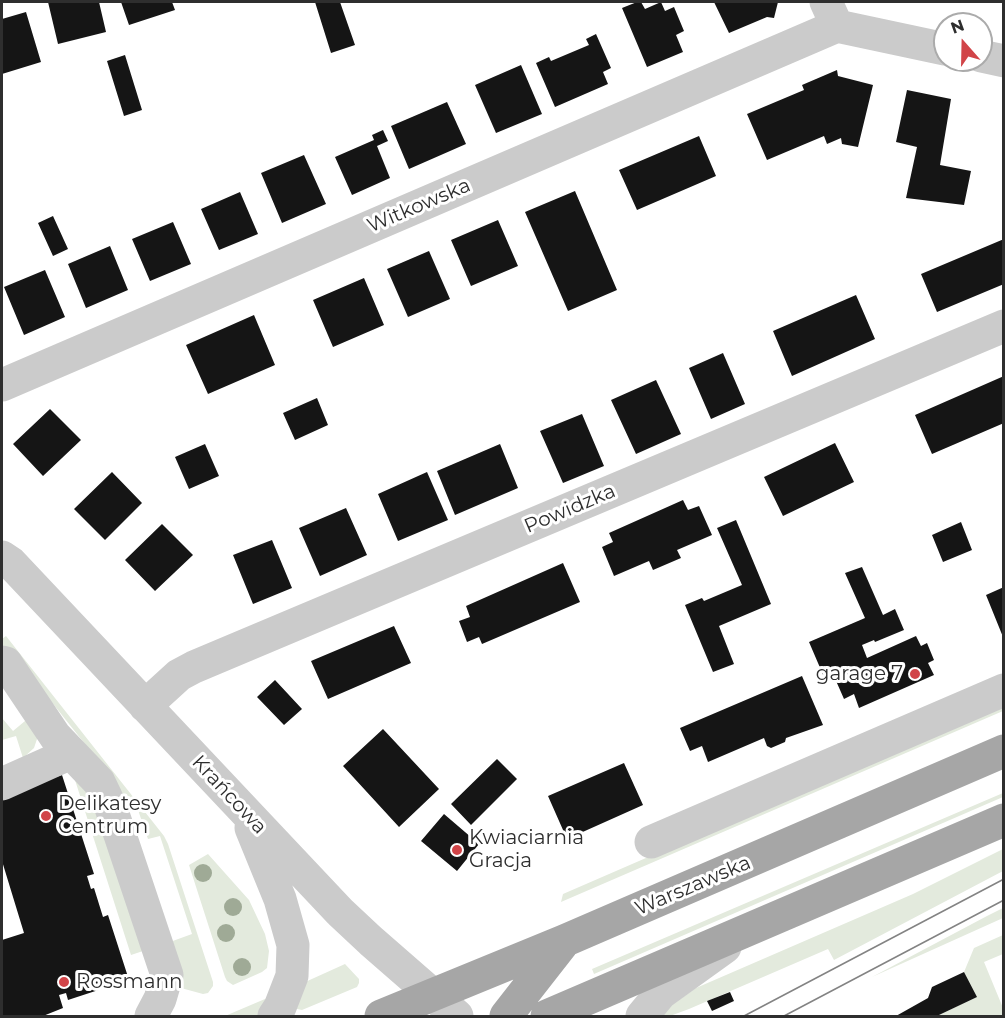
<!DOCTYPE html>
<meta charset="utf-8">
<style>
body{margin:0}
#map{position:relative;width:1005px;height:1018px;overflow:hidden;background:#fff;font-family:Montserrat,sans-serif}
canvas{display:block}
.frame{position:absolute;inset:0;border:3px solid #2e2e2e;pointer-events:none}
.north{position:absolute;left:933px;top:12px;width:60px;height:60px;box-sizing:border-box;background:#fff;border:2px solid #ababab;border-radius:50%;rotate:340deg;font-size:16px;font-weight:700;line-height:24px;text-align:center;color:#2e2e2e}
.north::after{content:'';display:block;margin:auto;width:21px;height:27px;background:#d14448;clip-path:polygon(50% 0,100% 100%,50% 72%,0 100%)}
</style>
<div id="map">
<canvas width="1005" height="1018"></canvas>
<div class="frame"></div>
<div class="north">N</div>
</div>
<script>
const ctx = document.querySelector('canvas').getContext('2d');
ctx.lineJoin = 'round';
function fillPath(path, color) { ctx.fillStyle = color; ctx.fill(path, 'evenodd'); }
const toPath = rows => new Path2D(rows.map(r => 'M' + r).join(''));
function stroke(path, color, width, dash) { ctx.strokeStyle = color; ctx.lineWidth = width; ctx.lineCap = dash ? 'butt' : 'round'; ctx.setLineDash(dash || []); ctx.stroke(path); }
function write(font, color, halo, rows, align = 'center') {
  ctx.font = font + ' Montserrat,sans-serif'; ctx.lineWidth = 6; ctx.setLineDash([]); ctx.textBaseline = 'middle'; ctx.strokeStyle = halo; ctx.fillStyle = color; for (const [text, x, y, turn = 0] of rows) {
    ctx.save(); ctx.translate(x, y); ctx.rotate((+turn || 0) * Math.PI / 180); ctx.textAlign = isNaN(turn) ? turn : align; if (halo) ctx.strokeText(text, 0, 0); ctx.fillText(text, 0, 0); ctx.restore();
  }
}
const green = toPath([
 [6,636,164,836,168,844,213,982,213,986,208,993,203,994,181,988,170,942,192,934,160,836,148,839,138,810,124,802,116,783,15,656,2,646,2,639],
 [1003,703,1003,711,561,902,563,894],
 [31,716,37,732,37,739,34,748,23,758,16,736,2,740,2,718,13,731],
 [75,780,88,787,146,950,131,955],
 [1003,793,1003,797,594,974,592,969],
 [1003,849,1003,871,834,960,828,949,689,1009,670,1016,659,1016,662,1012,696,988,913,894],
 [208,854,249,900,265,934,269,951,267,968,262,972,233,985,227,981,225,977,189,865],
 [1003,908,1003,918,872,977,987,916],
 [1003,935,1003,954,984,962,1003,1008,1003,1016,939,1016,939,1015,976,997,964,972,974,948],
 [345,964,359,979,359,983,357,987,302,1010,297,1009,297,1005,303,983],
 [272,996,259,1016,225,1016]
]);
const building = toPath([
 [48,2,99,2,106,32,58,44],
 [121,2,172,2,175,10,129,25],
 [315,2,340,2,355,45,331,53],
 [637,2,641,2,645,9,661,2,665,11,674,7,684,31,676,35,683,52,647,67,622,8],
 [714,2,778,2,774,18,767,17,729,33],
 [26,12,41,62,2,74,2,19],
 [596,34,611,68,603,72,608,84,555,107,536,63,549,57,551,61,589,45,586,39],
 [125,55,142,110,124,116,107,61],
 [521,65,542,114,496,133,475,85],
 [837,70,838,76,873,85,858,147,842,144,841,138,827,144,824,136,767,160,747,114,804,90,802,85],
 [907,90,951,99,940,165,971,171,964,205,906,198,917,147,896,142],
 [447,102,466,144,409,169,391,126],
 [383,130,388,141,377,146,390,178,352,195,335,157,374,140,372,135],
 [699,136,716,176,637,210,619,170],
 [304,155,326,204,282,223,261,173],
 [575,191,617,290,568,311,525,212],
 [240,192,258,234,219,250,201,209],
 [53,216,68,249,53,256,38,223],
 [498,220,518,266,471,286,451,240],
 [173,222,191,264,150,281,132,239],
 [1004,239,1004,284,937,312,921,274],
 [110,246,128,290,86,308,68,264],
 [429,251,450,299,408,317,387,269],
 [45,270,65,317,24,335,4,287],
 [364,278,384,325,333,347,313,300],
 [856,295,875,339,792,376,773,331],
 [254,315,275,365,208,394,186,345],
 [723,353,745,404,711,419,689,368],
 [1004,376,1004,423,932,454,915,415],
 [656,380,681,434,636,454,611,400],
 [317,398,328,425,295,440,283,413],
 [50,409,81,440,43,476,13,444],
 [582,414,604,466,563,483,540,431],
 [835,443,854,482,783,516,764,477],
 [205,444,219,476,189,489,175,457],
 [500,444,518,488,455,515,437,471],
 [112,472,142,503,105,540,74,509],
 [427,472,448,520,398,541,378,494],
 [683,500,688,510,699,506,712,535,677,550,681,558,653,570,649,561,614,576,602,547,613,542,609,533],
 [346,508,367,555,320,576,299,528],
 [736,520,771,604,719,626,734,664,713,672,685,605,702,598,704,601,742,585,717,528],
 [961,522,972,550,943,562,932,535],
 [162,524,193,555,155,591,125,560],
 [272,540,292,588,253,604,233,555],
 [563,563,580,602,482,644,479,637,467,642,459,621,470,617,466,606],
 [862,567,883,615,895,609,904,630,875,642,874,640,862,645,867,658,916,636,921,646,927,643,934,660,928,663,934,675,859,708,854,694,844,699,833,674,824,677,809,642,865,618,845,573],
 [1004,587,1004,637,1003,637,986,595],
 [394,626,411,663,328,699,311,661],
 [802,676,823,725,786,738,785,742,771,748,767,746,764,738,708,762,702,746,690,751,680,728],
 [275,680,302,709,284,725,257,697],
 [383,729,439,789,399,827,343,766],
 [497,759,517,779,471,825,451,804],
 [624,763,643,805,567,839,548,796],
 [62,775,94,874,87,876,91,889,94,888,103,917,108,915,129,980,68,1000,66,993,59,995,63,1008,43,1016,2,1016,2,940,24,933,2,861,2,794],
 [444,814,479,844,457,871,421,841],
 [964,972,977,997,939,1015,939,1016,896,1016,928,998,932,987],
 [730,992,734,1001,712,1011,707,1001]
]);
const minor = toPath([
 [826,2,837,26,945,49],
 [981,56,1004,61],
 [2,385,837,26],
 [2,557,11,563,340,912,371,941,457,1016],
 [2,662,6,663,55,736,99,782,110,805,167,975,160,999,151,1016],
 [145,706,179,675,194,667,1004,326],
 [2,784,71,753],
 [251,828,280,899,293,945,292,976,280,1007,274,1016],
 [651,842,1004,690],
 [642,1016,661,993,725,947]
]);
const major = toPath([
 [381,1016,564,941,1004,751],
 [506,1016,563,943],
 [547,1016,1004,820]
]);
const tram = toPath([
 [744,1016,1004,879],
 [784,1016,1004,900]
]);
const trees = [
 [203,873],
 [233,907],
 [226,933],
 [242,967]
];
const markers = [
 [915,674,6,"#d14448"],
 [46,816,6,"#d14448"],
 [457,850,6,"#d14448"],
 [64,982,6,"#d14448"]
];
const streetNames = [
 ["Witkowska",419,206,-23],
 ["Powidzka",570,509,-23],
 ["Krańcowa",229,795,47],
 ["Warszawska",693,886,-23]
];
const poiNames = [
 ["garage 7",903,674,"right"],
 ["Delikatesy",58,804],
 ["Centrum",58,827],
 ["Kwiaciarnia",469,838],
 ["Gracja",469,861],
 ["Rossmann",76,982]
];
fillPath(green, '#e3eadd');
fillPath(building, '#151515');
stroke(minor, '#cbcbcb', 33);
stroke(major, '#a6a6a6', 33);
stroke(tram, '#838383', 1.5);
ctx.fillStyle = '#9faa96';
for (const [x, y] of trees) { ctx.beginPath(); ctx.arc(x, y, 9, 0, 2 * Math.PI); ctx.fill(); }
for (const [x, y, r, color] of markers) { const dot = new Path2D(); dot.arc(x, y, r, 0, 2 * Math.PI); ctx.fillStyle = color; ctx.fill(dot); stroke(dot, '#fff', 2); }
write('20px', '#2e2e2e', '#fff', streetNames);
write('20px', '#2e2e2e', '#fff', poiNames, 'left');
</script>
